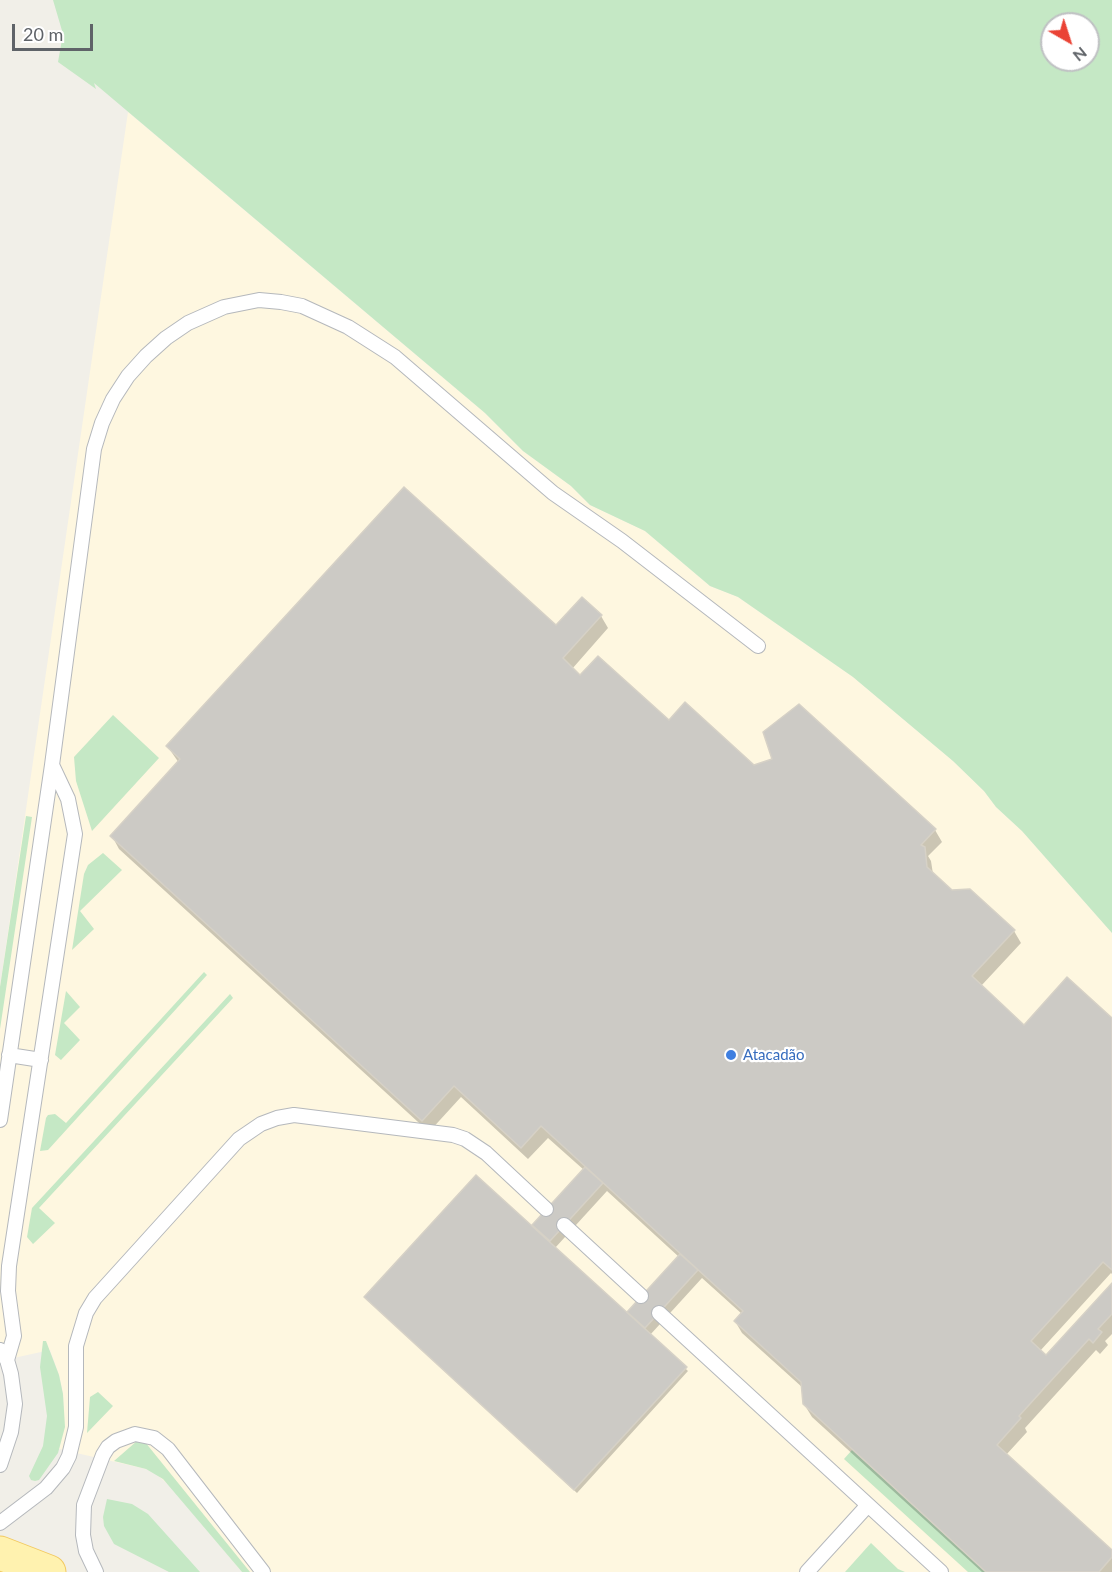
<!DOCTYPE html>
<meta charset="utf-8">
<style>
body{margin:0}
#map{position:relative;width:1112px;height:1572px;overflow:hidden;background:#f1efe8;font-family:Lato,sans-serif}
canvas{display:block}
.north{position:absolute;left:1040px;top:12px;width:60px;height:60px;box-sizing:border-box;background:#fff;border:2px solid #bfc1c3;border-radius:50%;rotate:141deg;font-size:16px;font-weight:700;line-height:24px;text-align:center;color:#5f6368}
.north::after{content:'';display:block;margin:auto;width:21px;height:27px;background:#ea4335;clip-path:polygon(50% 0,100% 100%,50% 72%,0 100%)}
.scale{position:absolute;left:12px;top:24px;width:81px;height:27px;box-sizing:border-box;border:3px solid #5f6368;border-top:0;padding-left:8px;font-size:18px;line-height:21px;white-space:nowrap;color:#5f6368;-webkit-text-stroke:4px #fff;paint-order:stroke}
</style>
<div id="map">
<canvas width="1112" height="1572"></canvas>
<div class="north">N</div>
<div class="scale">20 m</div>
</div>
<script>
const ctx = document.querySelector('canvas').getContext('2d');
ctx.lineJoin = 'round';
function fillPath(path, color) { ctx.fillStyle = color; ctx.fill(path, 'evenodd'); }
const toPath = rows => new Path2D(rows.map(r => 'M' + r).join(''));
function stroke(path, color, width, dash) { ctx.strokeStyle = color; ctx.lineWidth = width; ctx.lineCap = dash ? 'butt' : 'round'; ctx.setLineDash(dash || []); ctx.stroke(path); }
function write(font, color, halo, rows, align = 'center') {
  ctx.font = font + ' Lato,sans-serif'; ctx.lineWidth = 4.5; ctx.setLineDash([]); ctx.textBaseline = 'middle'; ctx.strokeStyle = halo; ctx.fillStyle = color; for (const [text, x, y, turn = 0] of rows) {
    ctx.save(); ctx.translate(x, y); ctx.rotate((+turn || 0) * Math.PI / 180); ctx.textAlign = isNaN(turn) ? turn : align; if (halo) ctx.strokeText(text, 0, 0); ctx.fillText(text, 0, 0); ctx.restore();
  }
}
const commercial = toPath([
 [128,112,485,413,523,451,571,486,590,505,645,531,710,586,738,597,853,677,953,761,984,791,996,807,1022,831,1112,933,1112,1572,242,1572,171,1487,155,1473,146,1469,59,1449,64,1427,63,1394,59,1375,50,1350,0,1361,0,987]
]);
const green = toPath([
 [53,0,1112,0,1112,933,1022,831,996,807,984,791,953,761,853,677,738,597,710,586,645,531,590,505,571,486,523,451,485,413,94,83,96,89,58,62,63,34],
 [1052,24,1088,24,1088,60,1052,60],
 [113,715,159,758,92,831,76,781,74,757],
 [26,816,32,817,0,1029,0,987],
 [103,853,122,870,80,911,94,929,72,950,84,874,88,865],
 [204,972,207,975,48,1150,40,1151,46,1118,48,1115,55,1114,66,1123],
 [66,991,80,1007,64,1023,80,1040,61,1060,55,1055],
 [230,994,233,998,39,1208,55,1223,33,1244,27,1237,32,1208],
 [43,1341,46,1341,59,1375,63,1394,65,1427,58,1453,39,1480,35,1481,31,1480,29,1476,43,1446,47,1416,40,1367],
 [98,1392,113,1406,87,1433,90,1397],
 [137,1441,145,1442,250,1572,242,1572,163,1479,146,1469,114,1461],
 [852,1450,986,1572,968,1572,844,1459],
 [107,1499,132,1504,148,1514,200,1572,169,1572,114,1544,104,1526,103,1517],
 [871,1543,898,1569,905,1572,845,1572]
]);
const shadow = toPath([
 [582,599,601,616,608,628,572,669,581,677,753,767,935,830,942,842,928,856,931,861,933,874,951,891,1014,931,1021,943,981,986,1025,1027,1112,1020,1112,1274,1111,1273,1040,1351,1046,1357,1112,1285,1112,1334,1105,1341,1108,1345,1100,1354,1096,1350,1025,1428,1027,1432,1006,1455,1112,1552,1112,1572,982,1572,812,1417,804,1404,803,1388,742,1333,735,1321,742,1314,702,1278,650,1335,688,1371,577,1493,366,1298,537,1231,533,1225,584,1170,548,1138,528,1159,461,1097,429,1132,119,849,112,836,179,763,168,747,556,627],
 [607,1191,679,1257,627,1314,555,1248]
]);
const building = toPath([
 [404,487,556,625,582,597,602,615,563,658,580,675,598,656,669,720,685,702,754,765,772,759,763,732,799,704,936,829,921,845,925,847,927,867,952,890,970,889,1015,930,972,976,1024,1025,1067,977,1112,1018,1112,1270,1103,1262,1031,1341,1046,1355,1112,1283,1112,1314,1098,1329,1102,1332,1093,1343,1089,1339,1019,1416,1021,1418,997,1445,1112,1550,1112,1557,1099,1572,986,1572,803,1404,801,1382,734,1321,743,1311,541,1126,521,1148,454,1086,422,1121,110,836,180,759,166,746,404,487],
 [585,1167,603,1183,550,1241,532,1225,585,1167],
 [476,1175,687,1367,574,1490,364,1297,476,1175],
 [680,1254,698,1270,645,1328,627,1312,680,1254]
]);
const service = toPath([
 [9,1055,41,1060],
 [0,1120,52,765,94,449,102,423,113,399,128,376,146,356,166,338,188,323,224,307,259,300,281,302,302,306,348,327,395,357,553,493,622,541,758,646],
 [564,1225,641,1296],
 [659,1313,941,1572],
 [0,1350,7,1360,11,1374,15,1404,11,1432,0,1465],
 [7,1360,14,1336,8,1291,9,1266,75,834,68,799,52,765],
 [0,1523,46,1488,63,1468,69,1456,76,1427,76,1346,86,1313,95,1298,239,1139,261,1124,277,1118,294,1115,453,1135,465,1139,486,1153,546,1209],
 [96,1572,86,1551,83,1535,84,1505,103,1455,108,1447,116,1441,135,1434,154,1438,168,1449,263,1572],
 [807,1572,868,1505]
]);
const primary = toPath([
 [0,1553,49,1572]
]);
const markers = [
 [731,1055,6,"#3f7fe0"]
];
const shopNames = [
 ["Atacadão",743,1055]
];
fillPath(commercial, '#fef7e0');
fillPath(green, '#c5e8c5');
fillPath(shadow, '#0003');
fillPath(building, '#cccac5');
stroke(building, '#d6d1c6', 1.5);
stroke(service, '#b5b8bc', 16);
stroke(primary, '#f2c960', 35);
stroke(service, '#fff', 14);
stroke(primary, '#fff2af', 33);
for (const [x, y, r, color] of markers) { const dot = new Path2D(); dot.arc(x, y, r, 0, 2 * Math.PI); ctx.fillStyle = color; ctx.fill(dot); stroke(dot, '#fff', 2); }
write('15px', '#366cbe', '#fff', shopNames, 'left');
</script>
